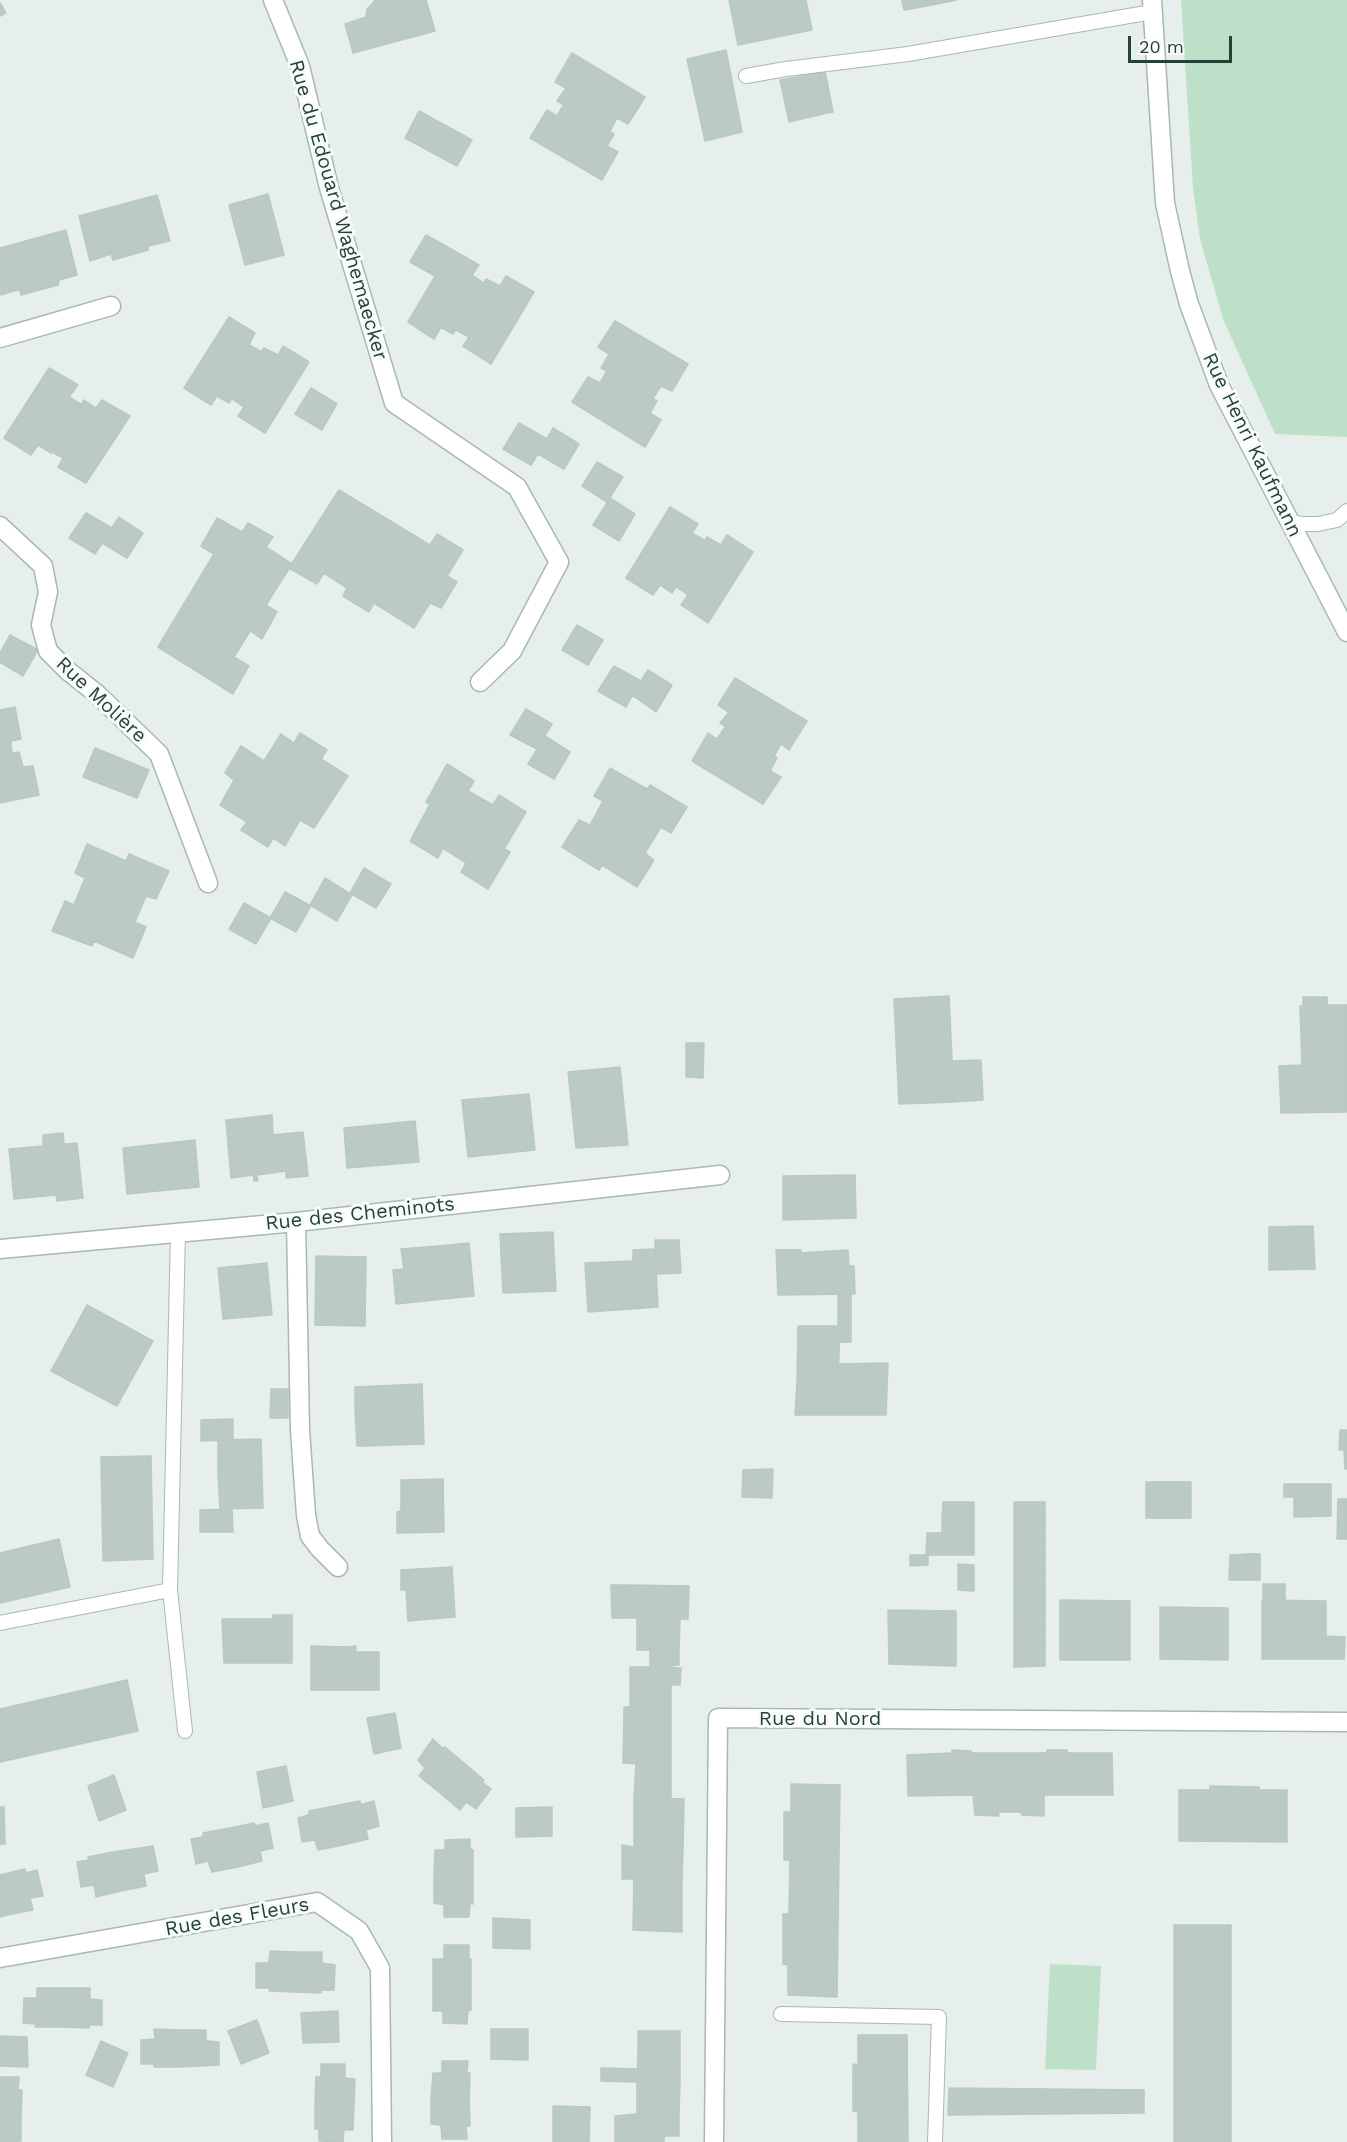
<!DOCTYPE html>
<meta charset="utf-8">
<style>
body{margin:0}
#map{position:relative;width:1347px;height:2142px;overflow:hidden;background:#e6efeb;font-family:"Work Sans",sans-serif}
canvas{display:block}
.scale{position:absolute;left:1128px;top:36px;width:104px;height:27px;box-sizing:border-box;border:3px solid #24423a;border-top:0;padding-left:8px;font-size:18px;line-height:21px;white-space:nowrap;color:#24423a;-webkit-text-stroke:4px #f7fbf9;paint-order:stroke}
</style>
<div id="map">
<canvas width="1347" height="2142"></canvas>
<div class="scale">20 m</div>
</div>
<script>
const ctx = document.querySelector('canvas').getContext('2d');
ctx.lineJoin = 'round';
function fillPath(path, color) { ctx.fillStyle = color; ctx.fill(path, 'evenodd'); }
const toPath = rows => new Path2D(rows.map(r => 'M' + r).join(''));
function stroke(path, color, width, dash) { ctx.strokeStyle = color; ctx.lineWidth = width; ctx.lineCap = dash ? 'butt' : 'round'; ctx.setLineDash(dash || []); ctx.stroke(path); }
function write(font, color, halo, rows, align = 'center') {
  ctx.font = font + ' "Work Sans",sans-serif'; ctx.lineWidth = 6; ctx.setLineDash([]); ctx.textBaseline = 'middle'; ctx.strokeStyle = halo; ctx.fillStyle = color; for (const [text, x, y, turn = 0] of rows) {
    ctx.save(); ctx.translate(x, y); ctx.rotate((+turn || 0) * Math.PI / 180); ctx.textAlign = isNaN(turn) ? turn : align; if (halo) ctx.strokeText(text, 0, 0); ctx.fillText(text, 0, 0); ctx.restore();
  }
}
const green = toPath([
 [1181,0,1347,0,1347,437,1275,434,1223,319,1200,239,1193,188],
 [1050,1964,1101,1966,1096,2070,1045,2069]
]);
const building = toPath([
 [374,0,426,0,435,31,353,53,345,24,366,17,367,9,374,2,374,0],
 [729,0,806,0,812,30,738,45,729,0],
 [902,0,926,0,927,6,904,10,902,0],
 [926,0,957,0,927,6,926,0],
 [0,3,6,13,0,16,0,3],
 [726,50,742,132,705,141,687,59,726,50],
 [572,53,645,97,628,124,617,118,610,131,557,101,566,88,555,82,572,53],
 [825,71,833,112,827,113,819,73,825,71],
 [819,73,827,113,789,122,780,80,819,73],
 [564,104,614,134,607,146,618,152,602,180,530,138,547,110,557,116,564,104],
 [419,111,472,140,457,166,405,138,419,111],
 [268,194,284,255,245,265,229,205,268,194],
 [157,195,170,241,148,246,148,250,113,260,111,254,90,261,79,216,157,195],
 [66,230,77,275,59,280,58,285,21,295,20,289,1,295,0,248,66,230],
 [426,235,451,249,435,276,410,262,426,235],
 [451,249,479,265,472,275,484,283,453,334,441,327,434,339,408,322,451,249],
 [506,276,534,292,491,364,463,346,469,337,456,330,486,279,500,286,506,276],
 [229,317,255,333,249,345,262,352,229,403,217,396,211,405,184,388,229,317],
 [615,321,688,364,672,391,661,386,653,398,601,368,609,354,598,347,615,321],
 [283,346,309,362,265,433,238,416,244,407,232,399,264,348,278,355,283,346],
 [49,368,78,385,69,397,82,405,51,453,38,445,31,455,4,438,49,368],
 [606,372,657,401,650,413,661,420,645,447,572,402,588,377,600,383,606,372],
 [311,388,337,404,322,430,295,414,311,388],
 [84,400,96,408,102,400,130,416,86,483,58,467,63,458,52,452,84,400],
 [519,423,547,439,531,465,503,449,519,423],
 [553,428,579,444,564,469,538,454,553,428],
 [597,462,623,477,607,502,582,486,597,462],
 [339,490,430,545,437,534,463,550,447,576,457,582,441,608,430,603,414,628,374,603,369,612,343,596,347,588,324,573,317,584,289,568,339,490],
 [610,498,635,514,619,541,593,525,610,498],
 [670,507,698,524,692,533,704,540,672,593,660,585,653,595,626,578,670,507],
 [86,513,112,528,95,554,69,538,86,513],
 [119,517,143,533,127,558,102,543,119,517],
 [217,518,242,532,248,523,273,537,266,547,292,564,266,605,277,612,262,639,250,631,234,657,249,666,233,694,158,647,214,554,201,546,217,518],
 [727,535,753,552,708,623,681,605,688,595,676,587,707,537,721,545,727,535],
 [577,625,603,640,588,665,562,650,577,625],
 [10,635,38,650,23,676,0,662,0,653,10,635],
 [614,666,641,681,626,707,598,691,614,666],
 [648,670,672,685,656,712,632,695,648,670],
 [735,678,807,721,789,750,781,744,774,756,720,723,729,712,718,705,735,678],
 [15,707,21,739,11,741,12,754,0,756,0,710,15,707],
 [526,709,552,724,537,749,510,735,526,709],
 [726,726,777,758,770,771,781,777,763,804,692,761,708,733,717,739,726,726],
 [300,733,327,750,321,759,348,776,314,828,300,820,285,846,273,838,268,847,241,830,247,822,220,805,234,780,225,773,241,746,264,761,281,734,294,743,300,733],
 [545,736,570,752,554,779,528,764,545,736],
 [95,748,149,770,137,798,83,777,95,748],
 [19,752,23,767,33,766,39,795,0,803,0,756,19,752],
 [447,764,474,781,468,791,493,805,499,795,526,812,504,849,426,802,447,764],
 [610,768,647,789,599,870,562,847,579,820,590,825,603,801,594,796,610,768],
 [650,785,687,807,671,833,661,827,645,853,654,860,637,887,602,865,650,785],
 [430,804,510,852,488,889,461,872,466,863,443,848,438,858,410,841,430,804],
 [87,844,126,861,92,946,52,931,65,901,74,905,85,878,75,873,87,844],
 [129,854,169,871,156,899,146,896,135,922,146,927,133,958,94,941,129,854],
 [364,868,391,884,376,908,350,893,364,868],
 [325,878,352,895,337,921,310,905,325,878],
 [285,892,311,906,296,932,270,918,285,892],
 [244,903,271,918,256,944,229,929,244,903],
 [949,996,954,1102,899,1104,894,999,949,996],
 [1303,997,1327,997,1327,1005,1347,1005,1347,1112,1281,1113,1279,1066,1302,1065,1300,1006,1303,1006,1303,997],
 [686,1043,704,1043,703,1078,686,1077,686,1043],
 [981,1060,983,1100,954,1102,952,1061,981,1060],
 [620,1067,628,1145,576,1148,568,1072,620,1067],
 [529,1094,535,1150,468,1157,462,1100,529,1094],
 [272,1115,273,1135,251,1137,254,1175,231,1178,226,1120,272,1115],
 [415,1121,419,1162,347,1168,344,1128,415,1121],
 [303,1132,308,1176,286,1178,286,1171,257,1175,258,1181,254,1181,251,1137,303,1132],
 [63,1133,64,1144,43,1146,43,1135,63,1133],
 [195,1140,199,1187,127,1194,123,1148,195,1140],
 [77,1143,83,1198,57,1201,56,1195,14,1199,9,1149,77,1143],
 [855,1175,856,1218,783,1220,783,1176,855,1175],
 [1313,1226,1315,1269,1269,1270,1269,1227,1313,1226],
 [553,1232,556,1291,503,1293,500,1234,553,1232],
 [655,1240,679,1240,681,1273,656,1274,655,1240],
 [469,1243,474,1296,453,1298,450,1245,469,1243],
 [450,1245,453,1298,396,1304,393,1270,404,1269,401,1249,450,1245],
 [655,1249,658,1307,588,1312,585,1263,633,1261,633,1250,655,1249],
 [776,1250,801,1250,801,1253,848,1250,849,1266,854,1266,855,1294,778,1295,776,1250],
 [316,1256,366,1257,365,1326,315,1325,316,1256],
 [267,1263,272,1315,223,1319,218,1268,267,1263],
 [838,1294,851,1294,851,1342,839,1342,840,1326,838,1326,838,1294],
 [87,1305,153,1341,117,1406,51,1371,87,1305],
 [798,1326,840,1326,838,1382,797,1382,798,1326],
 [888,1363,886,1415,795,1415,797,1382,838,1382,840,1364,888,1363],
 [422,1384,424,1444,363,1446,362,1410,355,1410,355,1387,422,1384],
 [271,1389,288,1389,288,1418,270,1418,271,1389],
 [355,1410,362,1410,363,1446,357,1446,355,1410],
 [233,1419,233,1440,201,1441,201,1420,233,1419],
 [1340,1430,1347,1430,1347,1469,1345,1469,1344,1450,1339,1450,1340,1430],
 [261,1439,262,1474,218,1475,218,1440,261,1439],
 [151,1456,153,1559,103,1561,101,1457,151,1456],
 [773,1469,772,1498,742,1497,743,1470,773,1469],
 [262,1474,263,1508,220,1509,218,1475,262,1474],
 [443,1479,444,1532,397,1533,397,1512,401,1511,401,1480,443,1479],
 [1146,1482,1191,1482,1191,1518,1146,1518,1146,1482],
 [1284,1484,1294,1484,1294,1497,1284,1497,1284,1484],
 [1294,1484,1331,1484,1331,1516,1294,1517,1294,1484],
 [1338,1499,1347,1499,1347,1539,1337,1539,1338,1499],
 [943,1502,974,1502,974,1519,942,1520,943,1502],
 [1014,1502,1045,1502,1045,1520,1014,1520,1014,1502],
 [232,1509,233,1532,200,1532,200,1510,232,1509],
 [974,1519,974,1555,942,1555,942,1520,974,1519],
 [1014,1520,1045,1520,1045,1536,1014,1537,1014,1520],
 [927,1533,942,1533,942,1555,926,1555,927,1533],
 [1045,1536,1045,1555,1014,1555,1014,1537,1045,1536],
 [59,1539,70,1587,0,1603,0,1553,59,1539],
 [1246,1554,1245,1580,1229,1580,1230,1555,1246,1554],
 [1246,1554,1260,1554,1260,1580,1245,1580,1246,1554],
 [910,1555,928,1555,928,1565,910,1566,910,1555],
 [1014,1555,1045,1555,1045,1570,1014,1571,1014,1555],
 [958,1564,974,1565,974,1591,958,1590,958,1564],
 [452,1567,455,1617,408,1621,406,1590,401,1590,401,1570,452,1567],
 [1045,1570,1045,1585,1014,1585,1014,1571,1045,1570],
 [1263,1584,1285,1584,1285,1601,1263,1600,1263,1584],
 [611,1585,625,1585,625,1618,612,1618,611,1585],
 [625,1585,689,1586,688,1619,680,1619,679,1650,637,1650,637,1618,625,1618,625,1585],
 [1014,1585,1045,1585,1045,1600,1014,1600,1014,1585],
 [1014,1600,1045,1600,1045,1615,1014,1615,1014,1600],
 [1060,1600,1130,1601,1130,1660,1060,1660,1060,1600],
 [1262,1600,1326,1601,1326,1659,1262,1659,1262,1600],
 [1160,1607,1228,1608,1228,1660,1160,1659,1160,1607],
 [888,1610,956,1611,956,1666,889,1664,888,1610],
 [273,1615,292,1615,292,1663,275,1663,273,1615],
 [1014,1615,1045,1615,1045,1630,1014,1630,1014,1615],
 [222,1619,273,1619,275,1663,224,1663,222,1619],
 [1014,1630,1045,1630,1045,1645,1014,1645,1014,1630],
 [1326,1636,1345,1637,1344,1659,1326,1659,1326,1636],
 [1014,1645,1045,1645,1045,1666,1014,1667,1014,1645],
 [311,1646,347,1647,348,1652,379,1652,379,1690,311,1690,311,1646],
 [356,1646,356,1652,348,1652,347,1647,356,1646],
 [650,1649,679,1650,679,1665,650,1666,650,1649],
 [630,1667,674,1667,674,1668,681,1668,680,1685,671,1685,671,1717,624,1714,624,1707,630,1707,630,1667],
 [127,1680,138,1731,0,1762,0,1709,127,1680],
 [395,1713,401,1748,374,1754,367,1718,395,1713],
 [624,1714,671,1717,671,1766,623,1763,624,1714],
 [433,1739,442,1748,445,1747,464,1763,440,1793,419,1776,425,1768,418,1760,433,1739],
 [952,1750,971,1751,972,1753,1011,1753,1013,1812,998,1812,999,1816,975,1815,973,1795,908,1796,907,1755,952,1753,952,1750],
 [1047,1750,1067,1750,1067,1753,1112,1753,1113,1795,1044,1795,1044,1816,1022,1815,1021,1812,1013,1812,1011,1753,1047,1753,1047,1750],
 [464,1763,484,1780,482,1782,491,1789,476,1809,466,1802,460,1810,440,1793,464,1763],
 [636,1764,671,1766,671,1798,634,1797,636,1764],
 [286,1766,293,1801,263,1808,257,1772,286,1766],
 [114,1775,126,1810,99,1821,88,1786,114,1775],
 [791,1784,840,1785,837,1997,788,1995,788,1965,783,1964,783,1914,789,1914,790,1860,784,1860,784,1812,791,1812,791,1784],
 [1210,1786,1259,1787,1260,1790,1287,1790,1287,1842,1179,1841,1179,1790,1210,1790,1210,1786],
 [634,1797,684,1799,683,1848,634,1847,634,1797],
 [360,1801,360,1805,374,1801,379,1826,366,1830,368,1839,343,1845,334,1806,360,1801],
 [334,1806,343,1845,318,1850,315,1840,302,1842,298,1818,309,1815,309,1811,334,1806],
 [0,1807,4,1807,5,1844,0,1844,0,1807],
 [552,1807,552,1836,516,1837,516,1808,552,1807],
 [254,1823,255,1826,268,1823,273,1848,260,1851,262,1861,238,1867,230,1828,254,1823],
 [230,1828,238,1867,212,1872,208,1861,196,1864,191,1839,203,1837,203,1833,230,1828],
 [470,1839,470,1849,473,1850,473,1877,434,1877,435,1850,445,1850,445,1840,470,1839],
 [622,1845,634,1847,634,1879,622,1879,622,1845],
 [153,1846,158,1871,144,1874,146,1886,121,1891,113,1852,153,1846],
 [634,1847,683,1848,682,1880,634,1879,634,1847],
 [113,1852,121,1891,96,1897,94,1885,81,1887,77,1862,89,1860,88,1857,113,1852],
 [25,1869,26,1873,37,1870,43,1896,30,1898,33,1910,7,1915,0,1875,25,1869],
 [434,1877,473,1877,473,1904,470,1903,469,1917,444,1917,444,1905,434,1903,434,1877],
 [634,1879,682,1880,682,1932,633,1930,634,1879],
 [0,1880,7,1915,0,1917,0,1880],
 [493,1918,530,1920,530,1949,493,1948,493,1918],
 [1174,1925,1231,1925,1231,2142,1174,2142,1174,1925],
 [444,1945,469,1945,469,1959,471,1959,471,1984,433,1985,433,1959,444,1959,444,1945],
 [270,1951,296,1952,295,1992,269,1991,270,1988,256,1988,256,1963,269,1963,270,1951],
 [296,1952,322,1952,322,1963,335,1965,334,1990,321,1990,321,1993,295,1992,296,1952],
 [471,1984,471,2010,468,2011,467,2024,443,2023,443,2011,433,2011,433,1985,471,1984],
 [37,1988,65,1988,63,2027,35,2027,36,2024,23,2023,24,1998,37,1998,37,1988],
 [65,1988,90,1988,90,1999,102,2000,102,2025,89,2025,89,2028,63,2027,65,1988],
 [338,2011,339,2042,303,2043,301,2013,338,2011],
 [257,2020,269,2053,241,2064,228,2031,257,2020],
 [154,2029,180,2030,180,2067,154,2067,154,2064,141,2064,141,2040,155,2039,154,2029],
 [491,2029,528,2029,528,2060,491,2059,491,2029],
 [180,2030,206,2030,206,2041,219,2042,219,2065,180,2067,180,2030],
 [638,2031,680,2031,680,2050,638,2050,638,2031],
 [858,2035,907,2035,908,2142,858,2142,858,2112,853,2111,853,2064,858,2065,858,2035],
 [0,2036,27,2037,28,2067,0,2066,0,2036],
 [101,2041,128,2053,113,2087,86,2075,101,2041],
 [638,2050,680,2050,680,2082,637,2082,638,2050],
 [442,2061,468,2061,467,2073,470,2073,469,2099,431,2100,433,2073,442,2073,442,2061],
 [321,2064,345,2064,345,2078,355,2079,354,2104,315,2103,316,2077,321,2077,321,2064],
 [601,2068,637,2069,637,2082,601,2081,601,2068],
 [0,2077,19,2077,18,2090,22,2090,21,2115,0,2115,0,2077],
 [637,2082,680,2082,679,2113,637,2114,637,2082],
 [949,2088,1144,2090,1144,2113,948,2115,949,2088],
 [469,2099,470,2126,466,2126,467,2139,442,2139,441,2125,431,2124,431,2100,469,2099],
 [315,2103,354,2104,353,2130,344,2130,343,2142,319,2141,319,2129,315,2129,315,2103],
 [553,2106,590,2107,589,2142,553,2142,553,2106],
 [679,2113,679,2136,664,2136,664,2142,615,2142,615,2130,636,2130,637,2114,679,2113],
 [637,2114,636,2130,615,2130,615,2116,637,2114],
 [0,2115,21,2115,21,2141,0,2142,0,2115]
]);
const service = toPath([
 [746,76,786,69,908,54,1152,12],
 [1289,521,1301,524,1318,524,1337,520,1347,511],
 [178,1231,170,1590,185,1731],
 [0,1623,170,1590],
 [781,2014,939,2017,935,2142]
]);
const minor = toPath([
 [273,0,300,66,329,188,394,403,517,487,559,562,512,651,480,682],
 [1152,0,1165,203,1180,271,1189,304,1219,385,1347,632],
 [0,338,111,306],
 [0,526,43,566,48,592,41,625,48,651,68,671,97,694,159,754,208,883],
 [296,1222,300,1430,306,1515,310,1536,320,1549,338,1567],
 [0,1249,296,1222,720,1175],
 [0,1958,317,1902,359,1931,380,1968,382,2142],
 [714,2142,718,1718,1347,1722]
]);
const streetNames = [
 ["Rue du Edouard Waghemaecker",338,210,74],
 ["Rue Henri Kaufmann",1252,445,64],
 ["Rue Molière",101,700,43],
 ["Rue des Cheminots",360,1214,-6],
 ["Rue du Nord",820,1719],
 ["Rue des Fleurs",237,1917,-10]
];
fillPath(green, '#bfe0c8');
fillPath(building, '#bbcac4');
stroke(building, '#b8c9c2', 1.5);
stroke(service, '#a8b8b2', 16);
stroke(minor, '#a8b8b2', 21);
stroke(service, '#fff', 14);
stroke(minor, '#fff', 18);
write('20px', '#24423a', '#f7fbf9', streetNames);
</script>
